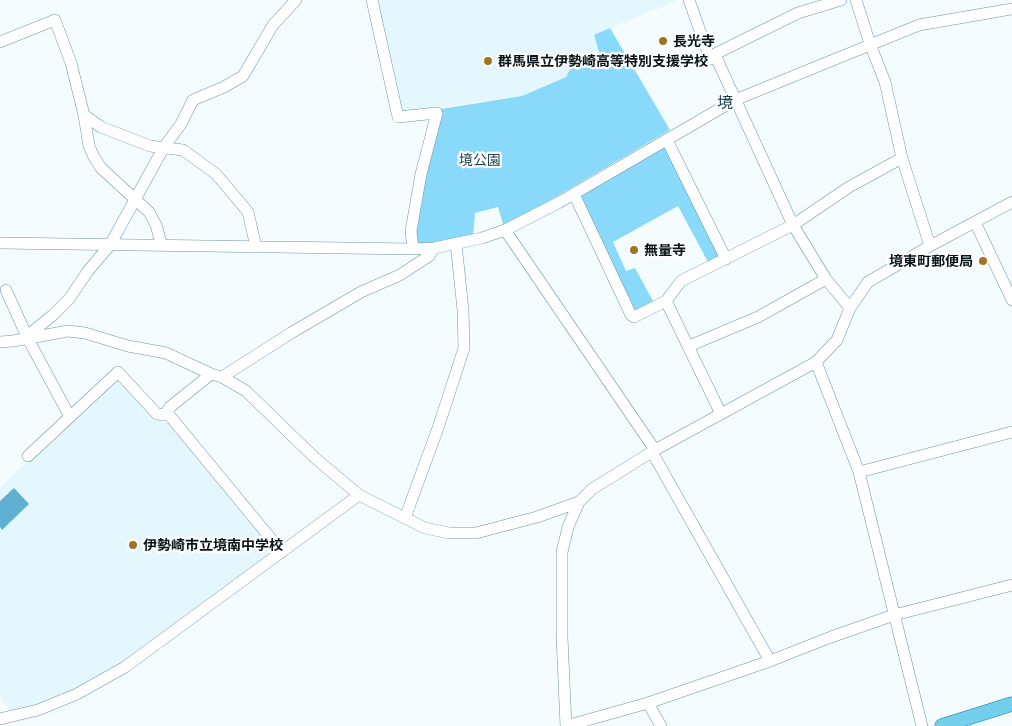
<!DOCTYPE html>
<meta charset="utf-8">
<style>
body{margin:0}
canvas{display:block;background:#f4fcff}
</style>
<canvas width="1012" height="726"></canvas>
<script>
const ctx = document.querySelector('canvas').getContext('2d');
ctx.lineJoin = 'round';
function fillPath(path, color) { ctx.fillStyle = color; ctx.fill(path, 'evenodd'); }
const toPath = rows => new Path2D(rows.map(r => 'M' + r).join(''));
function stroke(path, color, width, dash) { ctx.strokeStyle = color; ctx.lineWidth = width; ctx.lineCap = dash ? 'butt' : 'round'; ctx.setLineDash(dash || []); ctx.stroke(path); }
function write(font, color, halo, rows, align = 'center') {
  ctx.font = font + ' "Exo 2","Noto Sans JP",sans-serif'; ctx.lineWidth = 4.5; ctx.setLineDash([]); ctx.textBaseline = 'middle'; ctx.strokeStyle = halo; ctx.fillStyle = color; for (const [text, x, y, turn = 0] of rows) {
    ctx.save(); ctx.translate(x, y); ctx.rotate((+turn || 0) * Math.PI / 180); ctx.textAlign = isNaN(turn) ? turn : align; if (halo) ctx.strokeText(text, 0, 0); ctx.fillText(text, 0, 0); ctx.restore();
  }
}
const built = toPath([
 [375,0,678,0,594,35,600,55,572,66,566,77,522,96,401,112],
 [116,377,155,417,158,420,170,423,263,536,269,555,137,655,83,688,15,713,8,710,0,694,0,488]
]);
const green = toPath([
 [610,28,670,130,504,227,498,207,475,213,473,237,433,243,419,244,415,228,428,162,441,109,522,96,566,77,572,66,600,55,594,35],
 [666,145,723,258,709,264,678,206,613,242,626,271,635,268,654,303,634,314,577,198]
]);
const water = toPath([
 [14,488,29,504,2,530,0,527,0,501]
]);
const minor = toPath([
 [372,0,398,117,437,113,421,174,411,231,413,249],
 [689,0,710,59,715,55,793,225,826,279,850,308],
 [856,0,870,44,885,82,902,158,930,246],
 [0,42,55,20,71,63,84,115,89,146,94,157,101,168,149,212,156,225,162,246],
 [715,55,717,53,798,13,841,0],
 [84,115,101,127,150,146,183,150,216,174,248,212,256,247],
 [667,140,726,259],
 [574,194,631,315,634,317,666,301],
 [975,222,1012,300],
 [505,230,655,450],
 [0,243,413,249,434,248,482,238,505,230,558,203,735,100,919,25,1012,9],
 [6,290,28,339,70,417],
 [32,338,32,332,53,315,69,299,88,271,110,245,164,147,181,124,193,100,224,87,243,76,273,25,296,0],
 [0,342,13,341,68,331,85,333,128,346,166,353,211,374,222,377,246,391,315,458,359,495,425,528,449,533,476,533,537,517,579,502],
 [689,346,758,317,826,279],
 [816,362,859,472,922,726],
 [222,377,291,333,361,292,400,275,429,256,434,248],
 [721,414,666,301,681,281,793,225,849,187,902,158],
 [165,415,170,407,211,374],
 [652,452,770,661],
 [28,456,118,372,157,414,169,415,282,552],
 [859,472,1012,432],
 [405,518,438,428,464,348,463,310,456,243],
 [648,703,661,726],
 [0,719,38,710,77,694,125,667,359,495],
 [566,726,562,637,562,552,568,527,579,502,592,489,655,450,816,362,837,340,850,308,868,282,930,246,1012,202],
 [566,726,648,703,770,661,831,637,894,615,1012,585]
]);
const major = toPath([
 [942,726,1012,704]
]);
const markers = [
 [663,41,5,"#a17325"],
 [488,61,5,"#a17325"],
 [634,250,5,"#a17325"],
 [983,261,5,"#a17325"],
 [133,545,5,"#a17325"]
];
const poiNames = [
 ["長光寺",673,41],
 ["群馬県立伊勢崎高等特別支援学校",498,61],
 ["無量寺",644,250],
 ["境東町郵便局",973,261,"right"],
 ["伊勢崎市立境南中学校",143,545]
];
const parkNames = [
 ["境公園",480,160]
];
const quarterNames = [
 ["境",725,103]
];
fillPath(built, '#e4f7ff');
fillPath(green, '#89d9fa');
fillPath(water, '#5fb0d1');
stroke(minor, '#6f93a3', 12);
stroke(major, '#107a9a', 15);
stroke(minor, '#fff', 11);
stroke(major, '#73d0ec', 14);
for (const [x, y, r, color] of markers) { const dot = new Path2D(); dot.arc(x, y, r, 0, 2 * Math.PI); ctx.fillStyle = color; ctx.fill(dot); stroke(dot, '#fff', 2); }
write('bold 14px', '#061319', '#fff', poiNames, 'left');
write('14px', '#1c414f', '#fff', parkNames);
write('16px', '#1d404e', '#fff', quarterNames);
</script>
